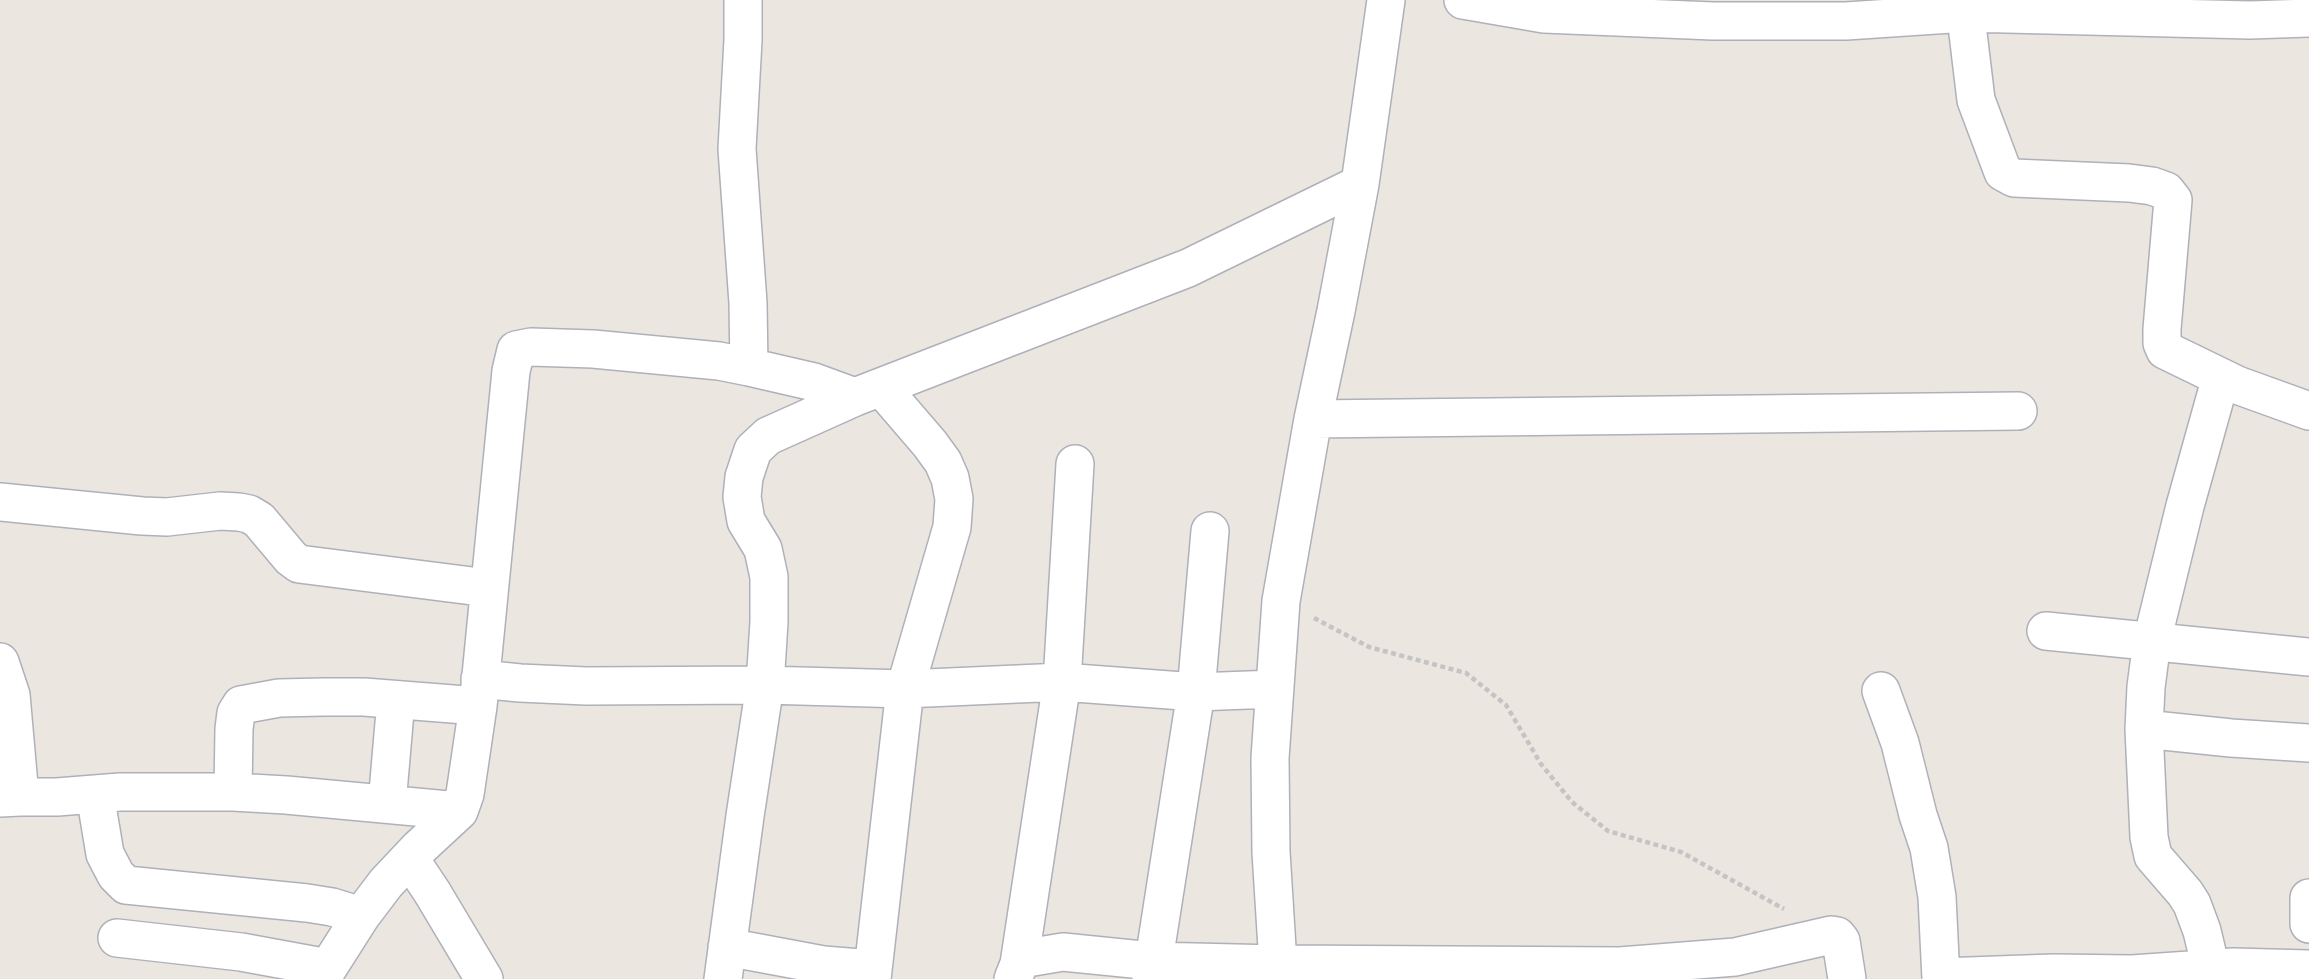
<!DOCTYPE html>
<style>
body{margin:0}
canvas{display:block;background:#ebe6df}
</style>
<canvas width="2309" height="979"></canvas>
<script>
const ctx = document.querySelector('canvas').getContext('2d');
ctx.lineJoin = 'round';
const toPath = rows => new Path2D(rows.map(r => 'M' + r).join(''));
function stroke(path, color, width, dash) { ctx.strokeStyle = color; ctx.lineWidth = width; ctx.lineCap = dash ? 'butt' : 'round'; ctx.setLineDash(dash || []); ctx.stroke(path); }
const path = toPath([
 [1314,618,1369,647,1466,673,1506,705,1541,764,1572,802,1608,831,1681,852,1784,909]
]);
const minor = toPath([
 [743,0,743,40,737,149,748,303,749,367,814,382,855,397],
 [1463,0,1544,14,1713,21,1846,21,1966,13,2250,20,2309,18],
 [1964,0,1976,100,2003,172,2014,178,2129,183,2152,186,2166,191,2173,200,2162,329,2162,343,2165,350,2237,385,2309,411],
 [1313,419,2018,411],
 [0,502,142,516,167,517,220,511,239,512,249,514,259,520,291,558,299,564,488,588],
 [2046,631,2309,657],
 [0,662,11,695,20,797,0,798],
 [480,679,520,683,586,686,765,685,905,689,1062,682,1196,692,1274,689],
 [1881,691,1900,743,1918,815,1929,848,1937,897,1941,979],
 [2144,729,2231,738,2309,743],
 [233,792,234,729,236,713,241,705,279,698,324,697,364,697,478,706],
 [95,794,105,854,116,875,126,885,307,903,332,907,361,916],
 [20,797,57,797,120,792,233,792,286,795,459,811],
 [387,804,396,700],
 [410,859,432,892,484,979],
 [2309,898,2309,924],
 [117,938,241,952,328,968],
 [727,947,823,965,873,969],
 [1019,964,1062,682,1075,464],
 [1278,964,1271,852,1270,758,1281,601,1313,419,1336,311,1360,184,1386,0],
 [1620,966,1735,957,1831,935,1837,936,1841,941,1847,979],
 [2211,969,2202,931,2192,904,2185,893,2153,856,2149,837,2144,729,2146,687,2152,641,2185,506,2221,377],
 [1941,977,2053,973,2132,974,2233,967,2309,969],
 [321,979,361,916,386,883,419,848,459,811,465,794,478,706,511,371,516,350,531,347,593,349,719,361,749,367],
 [723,979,745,816,765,685,769,622,769,577,763,549,746,521,742,497,744,477,753,450,768,436,855,397,1188,268,1360,184],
 [872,979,905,689,952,527,954,499,950,478,943,462,930,444,881,387],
 [1013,979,1019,964,1027,958,1063,952,1152,961,1278,964,1620,966,1620,979],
 [1151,979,1196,692,1210,531]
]);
stroke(minor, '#afb1ba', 40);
stroke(path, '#c4c4c4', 4.5, [5, 3.5]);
stroke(minor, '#fff', 37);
</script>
